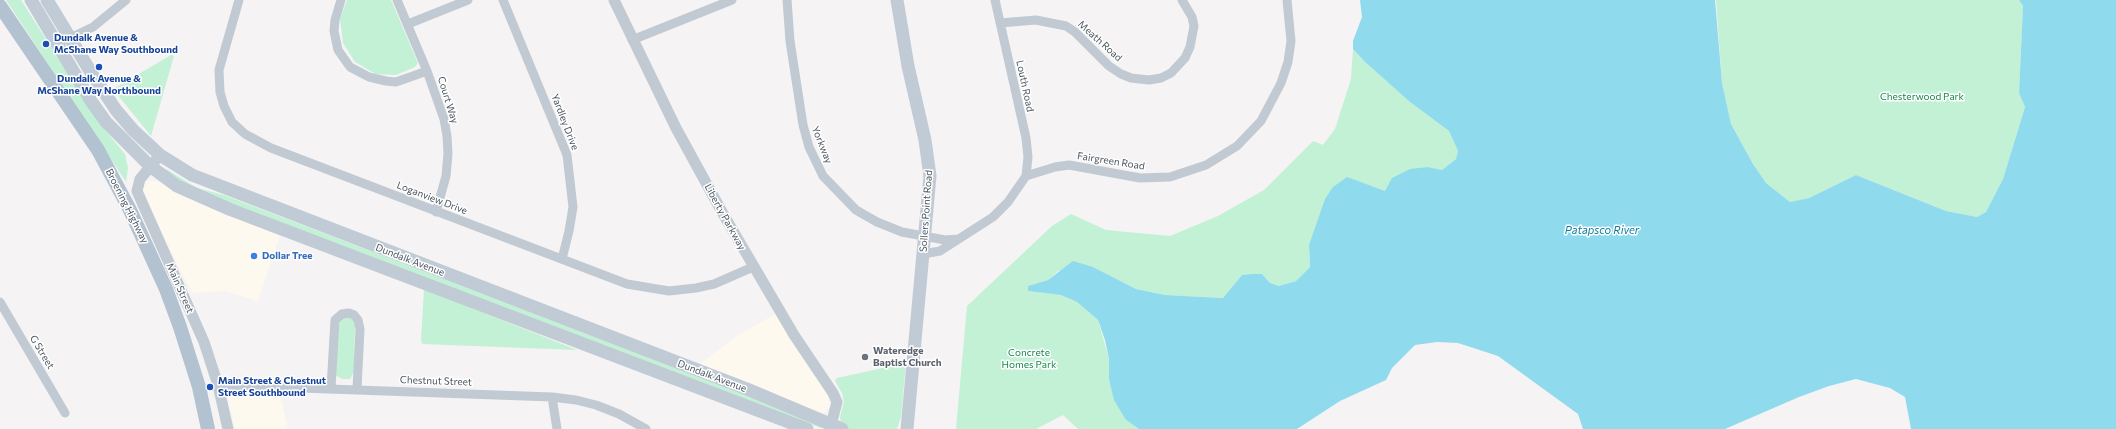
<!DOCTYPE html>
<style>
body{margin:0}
canvas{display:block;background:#f5f3f3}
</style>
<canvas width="2116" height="429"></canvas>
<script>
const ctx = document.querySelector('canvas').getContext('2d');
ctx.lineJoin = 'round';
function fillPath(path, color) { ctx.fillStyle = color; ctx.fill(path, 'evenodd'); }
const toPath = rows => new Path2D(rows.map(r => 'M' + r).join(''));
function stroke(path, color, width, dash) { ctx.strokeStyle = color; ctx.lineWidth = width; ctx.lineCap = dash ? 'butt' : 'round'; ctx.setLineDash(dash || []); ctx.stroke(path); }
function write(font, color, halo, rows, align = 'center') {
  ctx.font = font + ' Commissioner,sans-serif'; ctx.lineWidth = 3; ctx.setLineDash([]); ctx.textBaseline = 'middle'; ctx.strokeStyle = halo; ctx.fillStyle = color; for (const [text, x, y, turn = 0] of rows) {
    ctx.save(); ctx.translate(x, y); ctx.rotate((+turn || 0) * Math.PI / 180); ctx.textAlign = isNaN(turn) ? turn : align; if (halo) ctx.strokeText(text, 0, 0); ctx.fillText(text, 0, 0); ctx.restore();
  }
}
const commercial = toPath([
 [146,181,157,181,191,198,280,236,258,301,224,291,192,293,141,191],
 [775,314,828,396,830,406,826,412,820,413,700,364,734,338],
 [226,390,279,390,288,429,235,429]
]);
const green = toPath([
 [6,0,21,0,100,124,125,154,128,168,126,182],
 [347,0,391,0,418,63,415,67,396,75,376,74,355,62,343,43,340,19],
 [1716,0,2019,0,2023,6,2019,93,2025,107,2003,179,1986,212,1977,217,1946,211,1856,175,1809,198,1790,202,1766,183,1753,164,1731,124,1722,83],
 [1353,49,1365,62,1410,102,1449,131,1458,151,1456,159,1442,170,1428,167,1385,191,1367,185,1309,245,1310,267,1296,281,1279,286,1270,283,1262,274,1242,275,1223,298,1165,295,1136,289,1093,267,1058,271,1048,280,1028,286,1028,291,1061,295,1077,302,1098,320,1109,359,1109,379,1126,420,1139,429,1078,429,1063,415,1036,429,956,429,967,306,1052,226,1071,214,1106,230,1170,236,1218,216,1264,190,1313,141,1323,145,1335,129,1351,79],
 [171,55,174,56,151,136,116,93,115,88],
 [166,169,197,188,224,195,499,300,822,425,821,428,194,189,163,170],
 [424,289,577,350,422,344,421,340],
 [340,317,352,317,355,322,354,372,350,379,342,379,334,374],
 [906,363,901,417,897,429,849,429,841,423,840,417,844,402,842,393,835,381,837,378]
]);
const water = toPath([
 [1360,0,1715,0,1722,83,1731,124,1753,164,1766,183,1790,202,1809,198,1856,175,1946,211,1977,217,1986,212,2003,179,2025,107,2019,93,2023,6,2019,0,2116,0,2116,429,1911,429,1905,397,1890,388,1856,379,1829,386,1799,397,1725,429,1583,429,1578,414,1498,356,1458,343,1437,342,1415,345,1392,368,1386,380,1340,401,1297,429,1139,429,1126,420,1114,400,1109,379,1109,359,1105,340,1098,320,1077,302,1061,295,1028,291,1028,286,1048,280,1073,261,1093,267,1136,289,1165,295,1223,298,1242,275,1252,274,1262,274,1270,283,1279,286,1296,281,1310,267,1309,245,1325,199,1333,187,1347,177,1385,191,1392,178,1410,169,1428,167,1442,170,1456,159,1458,151,1449,131,1410,102,1365,62,1353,49,1353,41,1362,17]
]);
const minor = toPath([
 [239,0,219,70,220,92,224,106,232,122,245,134,271,148,627,284,669,291,696,288,714,284,753,267],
 [341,0,335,20,334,31,338,50,350,67,369,77,386,81,396,82,427,71],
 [397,0,427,71,444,119,447,136,448,154,446,176,436,212],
 [503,0,567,155,573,207,569,231,562,259],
 [787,0,790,41,803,125,809,147,823,176,856,210,877,222,902,232,945,240,958,239],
 [995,0,1026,138,1028,157,1026,176],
 [1000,23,1036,20,1066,26,1075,32,1109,66,1121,74,1131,78,1149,80,1161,78,1171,73,1185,58,1190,47,1194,26,1192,17,1182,0],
 [408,24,468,0],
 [66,40,93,27,126,0],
 [632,40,732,0],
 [923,254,940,251,993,217,1008,202,1026,176,1055,167,1069,165,1140,178,1170,177,1206,165,1237,146,1261,121,1281,83,1288,62,1291,41,1287,0],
 [0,302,65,413],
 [218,385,552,397,576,400,596,405,619,414,646,429],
 [331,388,335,320,342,314,349,313,354,315,358,320,360,329,357,389],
 [552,397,557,429]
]);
const tertiary = toPath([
 [614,0,676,128,722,212,794,335,833,393,837,402,830,429],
 [160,155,140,179,137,191,204,342,218,385,228,429]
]);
const secondary = toPath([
 [31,0,91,101,106,122,150,166,177,186,229,209,807,429],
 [47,0,92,74,116,110,133,130,160,155,192,175,747,389,842,429],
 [897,0,908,66,925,140,930,176,907,429]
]);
const primary = toPath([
 [0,6,98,150,130,210,166,289,180,327,199,387,208,429]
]);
const markers = [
 [46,44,4,"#1a4fb4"],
 [99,67,4,"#1a4fb4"],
 [254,256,4,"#3f7fe0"],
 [865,357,4,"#6b7280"],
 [210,387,4,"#1a4fb4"]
];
const transitNames = [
 ["Dundalk Avenue &",54,38],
 ["McShane Way Southbound",54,50],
 ["Dundalk Avenue &",99,79,"center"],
 ["McShane Way Northbound",99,91,"center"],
 ["Main Street & Chestnut",218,381],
 ["Street Southbound",218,393]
];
const streetNames = [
 ["Meath Road",1100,41,42],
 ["Louth Road",1025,86,78],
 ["Court Way",448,100,73],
 ["Yardley Drive",565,122,69],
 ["Yorkway",822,145,68],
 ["Fairgreen Road",1111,161,9],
 ["Loganview Drive",432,198,21],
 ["Broening Highway",127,206,63],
 ["Sollers Point Road",926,211,-86],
 ["Liberty Parkway",725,217,61],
 ["Dundalk Avenue",410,260,21],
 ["Main Street",180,288,66],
 ["G Street",42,352,59],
 ["Dundalk Avenue",712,376,21],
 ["Chestnut Street",436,381,2]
];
const parkNames = [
 ["Chesterwood Park",1922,97],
 ["Concrete",1029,353],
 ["Homes Park",1029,365]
];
const shopNames = [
 ["Dollar Tree",262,256]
];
const worshipNames = [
 ["Wateredge",873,351],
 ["Baptist Church",873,363]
];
const waterNames = [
 ["Patapsco River",1602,230]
];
fillPath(commercial, '#fdf9ef');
fillPath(green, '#c3f1d5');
fillPath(water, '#90daee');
stroke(minor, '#c1cad2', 9);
stroke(tertiary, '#c1cad2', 11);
stroke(secondary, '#c1cbd6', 13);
stroke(primary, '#b3c2d1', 14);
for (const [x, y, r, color] of markers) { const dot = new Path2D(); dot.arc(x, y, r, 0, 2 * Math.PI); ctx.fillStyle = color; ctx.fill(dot); stroke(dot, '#fff', 1.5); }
write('bold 10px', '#164399', '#fff', transitNames, 'left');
write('10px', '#4a5661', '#fff', streetNames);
write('10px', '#17864f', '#fff', parkNames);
write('bold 10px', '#366cbe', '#fff', shopNames, 'left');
write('bold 10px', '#5b616d', '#fff', worshipNames, 'left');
write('italic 11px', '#0c7c9b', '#fff', waterNames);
</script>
